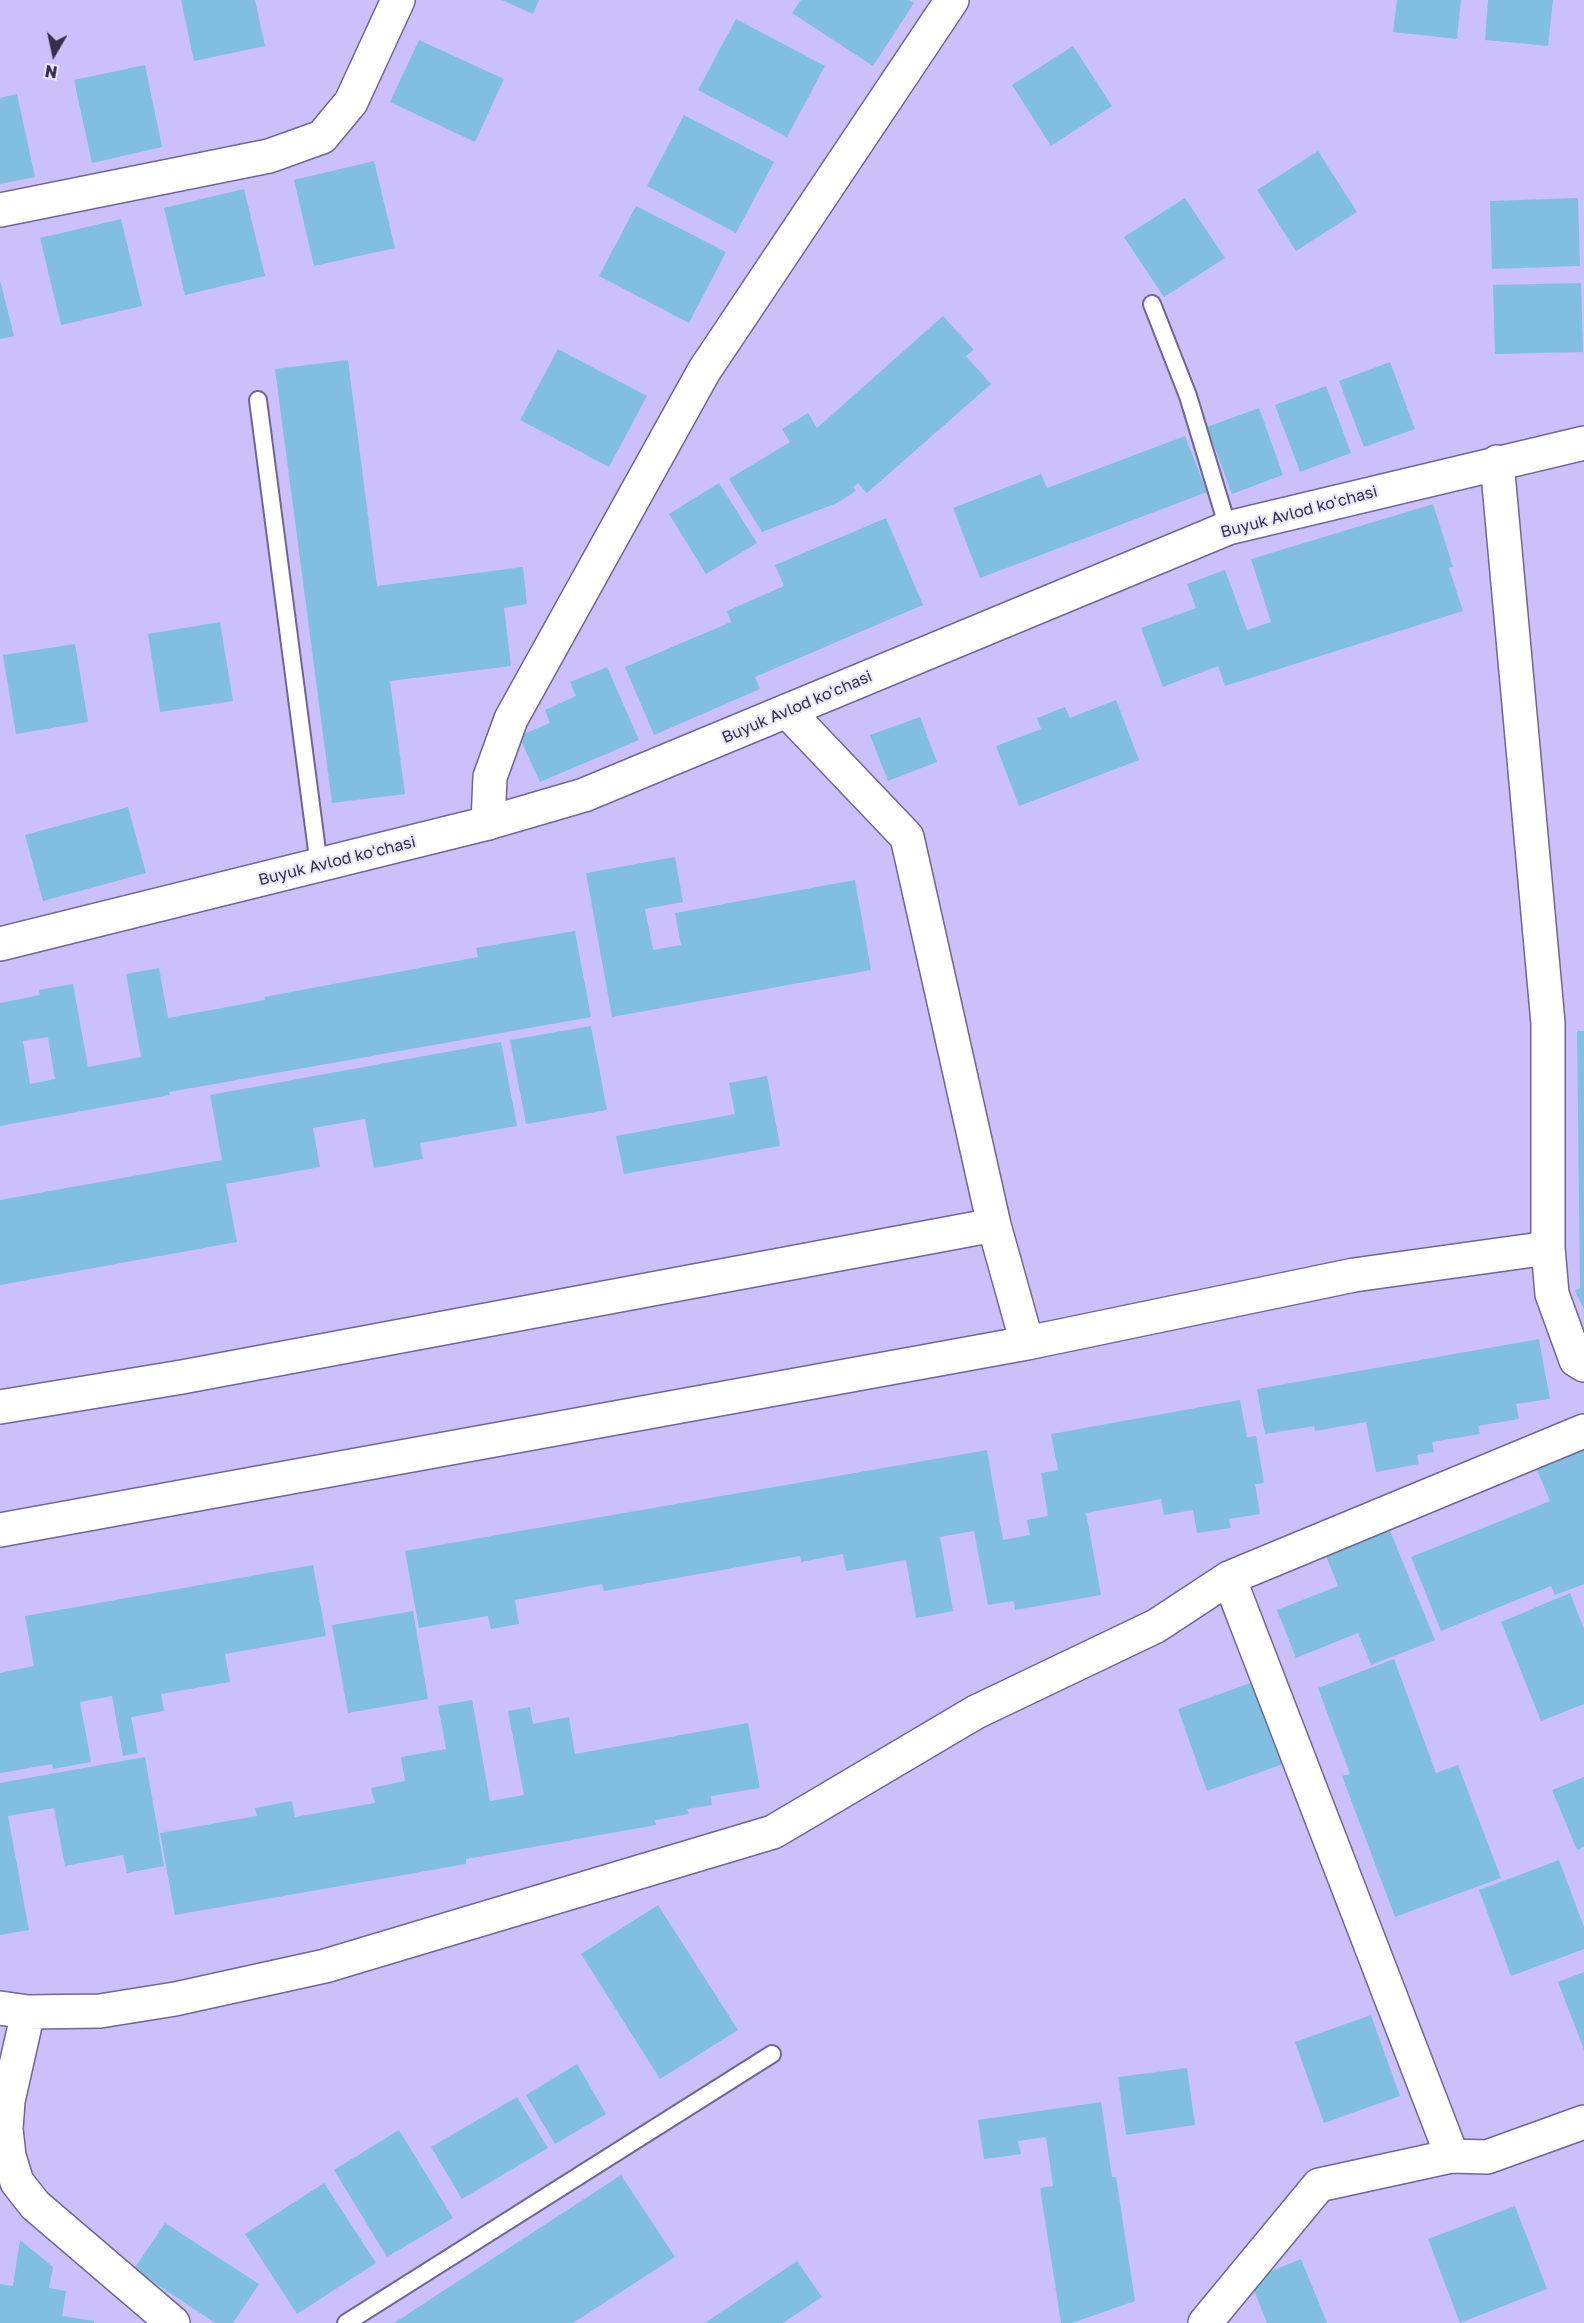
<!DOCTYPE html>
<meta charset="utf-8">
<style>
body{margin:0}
#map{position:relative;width:1584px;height:2323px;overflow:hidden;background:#cbc0fa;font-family:"Golos Text",sans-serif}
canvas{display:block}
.north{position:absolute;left:24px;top:24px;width:60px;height:60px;-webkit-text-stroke:4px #eae6fe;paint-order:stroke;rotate:189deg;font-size:16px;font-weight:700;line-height:24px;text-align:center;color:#353047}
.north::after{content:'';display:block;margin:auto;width:21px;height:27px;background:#353047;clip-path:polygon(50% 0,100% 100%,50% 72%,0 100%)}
</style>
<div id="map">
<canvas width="1584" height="2323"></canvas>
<div class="north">N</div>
</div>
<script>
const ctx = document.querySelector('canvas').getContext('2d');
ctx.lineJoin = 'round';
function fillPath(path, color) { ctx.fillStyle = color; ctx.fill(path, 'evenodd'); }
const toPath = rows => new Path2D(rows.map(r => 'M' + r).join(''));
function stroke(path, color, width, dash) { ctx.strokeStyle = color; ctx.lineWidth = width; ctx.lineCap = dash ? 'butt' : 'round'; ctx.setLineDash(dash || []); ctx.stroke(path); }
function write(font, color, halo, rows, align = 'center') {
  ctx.font = font + ' "Golos Text",sans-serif'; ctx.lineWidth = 4.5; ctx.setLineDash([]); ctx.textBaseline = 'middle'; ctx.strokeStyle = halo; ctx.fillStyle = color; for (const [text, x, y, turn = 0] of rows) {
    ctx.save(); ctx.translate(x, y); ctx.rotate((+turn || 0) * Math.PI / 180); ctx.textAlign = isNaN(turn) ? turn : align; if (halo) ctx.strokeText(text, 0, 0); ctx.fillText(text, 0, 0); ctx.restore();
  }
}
const building = toPath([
 [181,0,255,0,265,46,194,61],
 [502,0,539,0,533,14],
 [801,0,909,0,914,3,873,66,792,13],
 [1397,0,1461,0,1457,39,1393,32],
 [1488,0,1553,0,1548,46,1485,40],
 [736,19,825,66,787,137,698,90],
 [419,40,504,79,475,142,390,102],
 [1073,46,1112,106,1051,146,1012,85],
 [145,65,162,147,92,163,74,80],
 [17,94,35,177,0,184,0,98],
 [684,115,774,162,736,233,647,186],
 [1318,151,1357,212,1296,251,1257,190],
 [374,161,395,248,314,266,294,180],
 [244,189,265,276,185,295,164,208],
 [1185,198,1225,258,1164,297,1124,237],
 [1578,198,1580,266,1492,269,1490,201],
 [636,206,726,252,689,323,599,276],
 [121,219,142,306,61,325,40,238],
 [0,280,14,336,0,339],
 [1581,283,1583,352,1495,354,1493,285],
 [943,316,974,350,966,356,991,384,867,493,858,483,853,487,856,491,837,503,762,532,729,479,790,442,782,429,808,413,817,428],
 [558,349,647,396,609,467,520,420],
 [348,360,377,586,523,567,527,604,504,608,511,666,390,681,405,794,332,803,275,369],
 [1390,362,1415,429,1364,447,1339,381],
 [1326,386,1351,453,1300,472,1275,405],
 [1259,408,1283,475,1232,494,1207,427],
 [1185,436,1207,492,980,578,953,508,1041,474,1047,488],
 [719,483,757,543,706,574,669,514],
 [1433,504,1453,567,1449,568,1463,611,1225,686,1218,666,1163,687,1141,628,1196,608,1187,584,1225,570,1247,630,1271,622,1251,559],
 [886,518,923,605,755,677,760,689,654,735,625,667,731,622,727,611,784,586,775,565],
 [220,622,233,701,160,712,148,634],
 [75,644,88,722,16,734,3,655],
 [607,667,639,740,540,782,519,736,550,723,545,710,576,696,570,682],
 [1116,700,1139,760,1019,806,996,746,1041,729,1037,718,1065,707,1070,718],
 [920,717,937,762,888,781,870,735],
 [128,807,146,873,43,901,25,835],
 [675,857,683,902,645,909,653,950,681,945,675,913,855,880,871,970,612,1017,586,873],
 [575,931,591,1017,169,1092,170,1095,0,1126,0,1003,40,995,39,990,73,984,88,1067,141,1057,126,974,159,968,168,1018,265,1000,264,997,478,957,476,948],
 [48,1037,55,1079,30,1084,23,1041],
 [591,1026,607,1110,526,1124,510,1040],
 [1577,1031,1584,1031,1584,1309,1575,1291,1580,1288],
 [501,1042,517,1126,420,1143,423,1159,374,1168,365,1119,313,1128,320,1167,226,1184,237,1242,0,1285,0,1200,222,1160,210,1095],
 [767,1076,780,1146,624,1174,616,1136,735,1114,729,1083],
 [1539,1339,1550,1399,1516,1404,1519,1419,1478,1426,1480,1434,1432,1442,1434,1452,1417,1455,1419,1464,1376,1472,1366,1422,1315,1431,1314,1426,1265,1434,1257,1389],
 [1240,1400,1247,1437,1256,1436,1264,1483,1255,1484,1260,1514,1229,1519,1231,1528,1197,1533,1193,1510,1164,1515,1161,1499,1086,1513,1101,1595,1015,1610,1014,1601,988,1605,974,1531,940,1537,953,1611,916,1618,906,1560,846,1571,843,1554,801,1562,800,1556,604,1591,602,1584,515,1600,519,1624,491,1629,488,1616,419,1628,405,1551,987,1450,1003,1540,1030,1535,1027,1520,1048,1516,1041,1473,1058,1470,1051,1434],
 [1584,1445,1584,1584,1555,1595,1551,1586,1441,1631,1411,1557,1550,1501,1535,1465],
 [1388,1526,1435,1640,1371,1665,1358,1633,1296,1658,1277,1610,1338,1586,1324,1551],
 [313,1565,326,1636,225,1654,230,1682,161,1694,164,1711,131,1717,138,1753,123,1756,112,1696,80,1702,91,1762,53,1769,52,1764,0,1773,0,1673,34,1666,25,1616],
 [1570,1593,1584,1629,1584,1704,1541,1721,1501,1622],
 [413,1611,428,1699,348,1713,332,1625],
 [1394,1659,1436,1773,1458,1765,1501,1878,1395,1917,1342,1776,1350,1774,1318,1688],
 [1253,1682,1283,1764,1207,1791,1178,1709],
 [472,1700,490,1801,524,1795,508,1711,530,1707,533,1724,569,1717,575,1754,748,1723,760,1788,711,1796,712,1805,687,1809,689,1814,655,1820,656,1825,466,1859,466,1864,175,1915,160,1833,257,1816,255,1808,292,1801,295,1817,375,1803,371,1788,405,1781,401,1757,446,1749,438,1706],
 [145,1757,164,1866,127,1873,123,1855,65,1866,54,1808,8,1816,29,1930,0,1935,0,1783],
 [1584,1777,1584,1847,1577,1850,1552,1790],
 [1559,1860,1584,1927,1584,1949,1511,1976,1479,1890],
 [658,1905,738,2030,660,2079,581,1954],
 [1584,1972,1584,2050,1558,1982],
 [1371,2015,1400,2096,1324,2123,1295,2042],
 [577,2064,606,2114,555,2144,526,2095],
 [1187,2068,1195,2125,1126,2135,1118,2077],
 [517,2097,548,2148,462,2199,431,2147],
 [1101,2102,1112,2177,1116,2177,1135,2301,1072,2323,1061,2323,1040,2188,1053,2186,1046,2137,1018,2141,1021,2154,984,2159,978,2120],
 [399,2130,453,2218,387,2257,334,2170],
 [621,2175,675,2257,573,2323,394,2323],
 [324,2183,376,2263,297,2314,245,2234],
 [1515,2206,1547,2289,1460,2323,1428,2239],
 [165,2223,259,2284,233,2323,215,2323,134,2269],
 [20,2240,53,2267,49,2288,66,2291,62,2316,94,2321,94,2323,0,2323,0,2284,13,2286],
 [1301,2259,1327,2323,1267,2323,1250,2280],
 [797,2261,822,2297,783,2323,705,2323]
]);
const lane = toPath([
 [1152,304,1188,396,1228,528],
 [258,400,319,866],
 [346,2323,772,2054]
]);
const street = toPath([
 [0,210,269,156,322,137,351,102,398,0],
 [1497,462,1548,1023,1548,1248,1552,1294,1576,1360,1584,1365],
 [787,711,907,837,994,1225,1027,1343,1354,1275,1548,1248],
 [488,823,490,777,511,719,704,371,952,0],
 [0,1407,182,1377,994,1225],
 [0,1530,1027,1343],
 [1229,1578,1452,2156],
 [0,2008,28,2012,100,2011,175,1999,325,1966,773,1832,976,1712,1156,1626,1229,1578,1584,1431],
 [28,2012,8,2101,6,2129,9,2156,17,2182,35,2205,173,2323],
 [1205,2323,1319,2185,1452,2156,1487,2157,1584,2122]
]);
const secondary = toPath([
 [0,944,488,823,584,795,1228,528,1584,443]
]);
const streetNames = [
 ["Buyuk Avlod koʻchasi",1299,512,-15],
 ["Buyuk Avlod koʻchasi",797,707,-23],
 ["Buyuk Avlod koʻchasi",337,861,-14]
];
fillPath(building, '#81bfe1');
stroke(lane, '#706599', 20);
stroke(street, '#706599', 36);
stroke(secondary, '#706599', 36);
stroke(lane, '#fff', 16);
stroke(street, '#fff', 33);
stroke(secondary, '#fff', 33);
write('16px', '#353047', '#eae6fe', streetNames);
</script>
